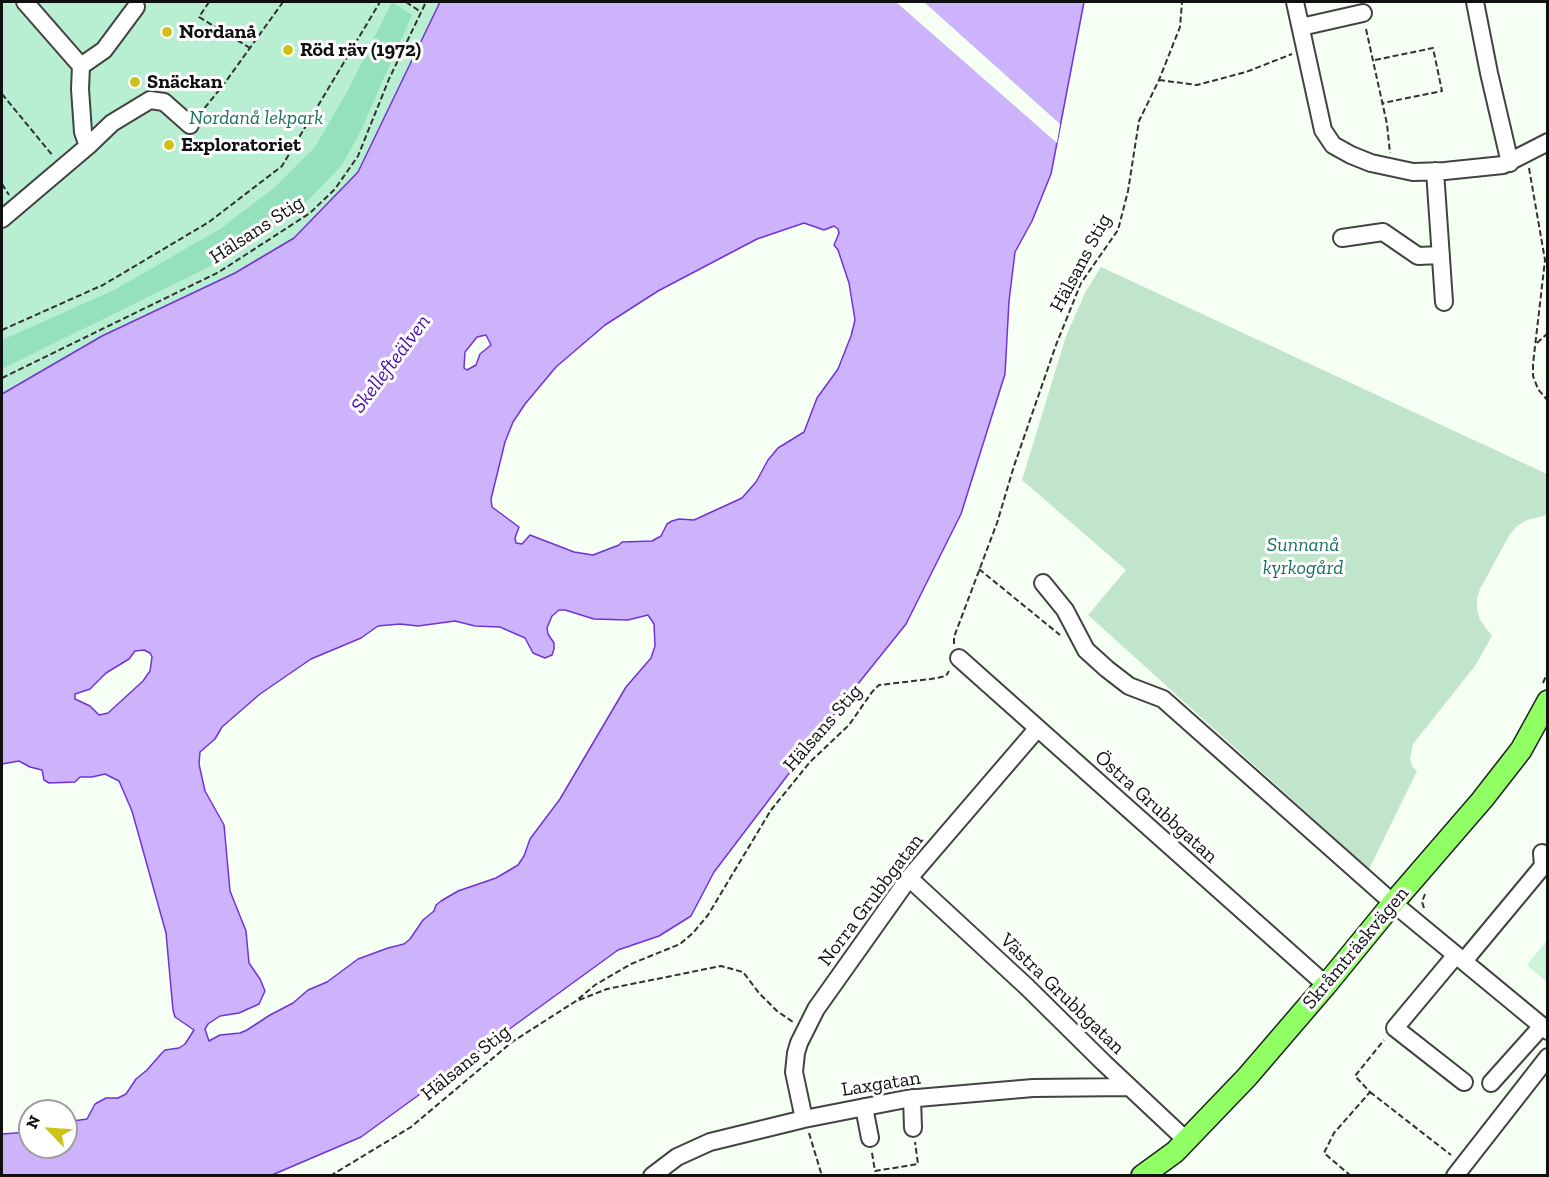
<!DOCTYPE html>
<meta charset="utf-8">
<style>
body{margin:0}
#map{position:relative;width:1549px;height:1177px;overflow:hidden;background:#f6fff4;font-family:"Zilla Slab",serif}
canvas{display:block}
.frame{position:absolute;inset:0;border:3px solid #101010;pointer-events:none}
.north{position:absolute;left:18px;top:1099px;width:60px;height:60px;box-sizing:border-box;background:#fff;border:2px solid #9f9f9f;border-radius:50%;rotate:295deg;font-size:16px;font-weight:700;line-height:24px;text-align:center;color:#101010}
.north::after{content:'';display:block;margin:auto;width:21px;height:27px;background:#d0c119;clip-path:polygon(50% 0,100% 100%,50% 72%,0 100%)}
</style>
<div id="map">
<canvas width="1549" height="1177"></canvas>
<div class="frame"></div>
<div class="north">N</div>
</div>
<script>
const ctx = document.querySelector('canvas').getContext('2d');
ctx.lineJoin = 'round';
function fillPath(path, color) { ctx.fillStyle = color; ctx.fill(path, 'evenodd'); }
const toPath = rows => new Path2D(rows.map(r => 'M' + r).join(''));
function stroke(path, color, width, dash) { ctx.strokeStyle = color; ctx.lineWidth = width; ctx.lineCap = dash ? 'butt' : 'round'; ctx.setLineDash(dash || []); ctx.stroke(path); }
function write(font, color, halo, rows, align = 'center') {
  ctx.font = font + ' "Zilla Slab",serif'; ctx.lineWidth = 6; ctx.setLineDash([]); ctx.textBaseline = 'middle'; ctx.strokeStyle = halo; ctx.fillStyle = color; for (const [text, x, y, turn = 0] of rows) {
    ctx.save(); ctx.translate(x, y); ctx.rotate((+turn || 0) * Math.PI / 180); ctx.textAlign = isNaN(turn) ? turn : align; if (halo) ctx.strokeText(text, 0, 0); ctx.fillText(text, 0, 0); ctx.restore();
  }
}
const green = toPath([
 [2,2,440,2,358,172,294,238,235,273,102,336,2,394]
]);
const forest = toPath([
 [392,2,412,15,358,137,341,166,296,213,231,256,2,369,2,340,116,289,220,229,274,188,315,147,348,90]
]);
const cemetery = toPath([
 [1101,267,1547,474,1547,515,1527,520,1517,526,1510,534,1480,589,1477,598,1477,609,1480,620,1492,636,1475,666,1413,744,1410,759,1412,766,1417,771,1369,869,1088,615,1126,570,1022,480,1066,336,1086,291]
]);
const pitch = toPath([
 [1547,940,1547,982,1527,965]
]);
const water = toPath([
 [440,2,1084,2,1051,174,1032,221,1015,252,1009,301,1005,374,961,514,906,624,841,705,714,872,691,916,659,936,618,950,361,1137,272,1175,2,1175,2,1134,30,1132,30,1147,66,1147,66,1122,87,1119,95,1104,106,1098,118,1098,126,1094,136,1079,147,1070,161,1054,165,1050,179,1048,185,1044,194,1030,175,1017,173,1010,166,933,132,811,119,781,105,774,92,777,80,777,75,782,49,783,44,780,42,770,30,767,19,761,2,764,2,394,102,336,235,273,294,238,358,172,440,2],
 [804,223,824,230,834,226,838,229,839,233,834,245,838,250,849,283,855,320,851,336,838,369,817,398,804,432,778,448,768,460,756,482,742,498,694,520,679,519,672,521,667,524,661,536,652,541,622,542,619,545,593,555,574,552,530,535,522,544,516,543,515,538,519,527,492,507,491,499,505,442,513,422,525,404,556,367,605,325,658,291,757,239,804,223],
 [486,335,491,345,480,354,476,365,467,370,464,368,465,352,477,337,486,335],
 [559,610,565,610,594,619,628,620,648,615,654,624,655,646,651,658,626,687,560,799,530,839,524,856,518,865,496,878,458,891,441,901,436,905,434,911,423,920,410,939,404,944,388,948,358,959,327,982,308,990,293,1003,270,1015,247,1030,240,1033,220,1035,209,1041,205,1029,208,1024,220,1016,239,1013,259,1004,265,991,260,979,249,963,246,931,230,891,224,825,205,791,199,764,200,752,215,739,222,727,260,694,311,659,361,638,378,626,400,624,418,626,455,621,475,626,500,627,525,638,533,653,545,658,552,655,554,649,554,643,548,634,547,628,552,616,559,610],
 [144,650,150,653,152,657,150,671,143,681,108,713,99,715,90,706,75,699,75,694,90,689,106,673,129,659,135,651,144,650]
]);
const pier = toPath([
 [896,2,924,2,1060,124,1057,143]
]);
const path = toPath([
 [209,2,199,17,250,48],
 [406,2,421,12],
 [1366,29,1387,124,1390,153],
 [1375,60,1433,48,1442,91,1383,103],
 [1159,80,1197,85,1246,72,1292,54],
 [2,94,53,156],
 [199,115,224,84,283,2],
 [1529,168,1545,260,1533,364,1533,376,1538,389,1548,401],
 [2,184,9,195],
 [2,330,103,285,209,222,282,166,380,2],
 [1537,343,1548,333],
 [2,378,219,272,310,213,335,189,358,156,389,79,426,2],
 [979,569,1060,635],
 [954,644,954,637,997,523,1014,466,1056,345,1081,283,1118,230,1128,191,1139,121,1159,80,1180,27,1182,2],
 [1543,683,1548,671],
 [1424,908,1422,902,1425,894],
 [579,1000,607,989,721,966,743,972,759,993,777,1011,793,1022],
 [1370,1092,1451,1155],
 [809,1133,822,1176],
 [872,1153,875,1171,918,1164,915,1142],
 [330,1176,411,1127,512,1042,576,1001,595,985,631,964,680,944,693,933,708,915,771,810,810,762,849,725,872,692,879,685,931,679,946,676,949,671],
 [1351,1176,1324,1153,1334,1133,1370,1092,1355,1076,1384,1040]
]);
const minor = toPath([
 [25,2,81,66,80,89,83,132,88,146],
 [1295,2,1323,130,1333,145,1351,155,1371,163,1413,172,1445,171,1503,165,1548,142],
 [1475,2,1489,73,1510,163],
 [1301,27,1363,13],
 [81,66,104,50,136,7],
 [1435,171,1444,302],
 [2,219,88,146,112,123,150,100,164,102,190,125],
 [1342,238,1383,232,1418,256,1441,255],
 [1043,583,1065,610,1086,650,1107,669,1129,686,1163,699,1393,903,1548,1031],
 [959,658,1326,985],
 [909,878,1027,987,1104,1063,1186,1140],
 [1456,955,1395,1028,1464,1082],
 [1464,961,1543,866,1542,853],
 [1491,1083,1542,1026],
 [912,1098,913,1128],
 [864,1107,870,1138],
 [804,1119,794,1072,796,1053,799,1043,816,1009,909,878,1037,729],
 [652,1176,677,1157,710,1142,804,1119,906,1099,1033,1088,1129,1087],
 [1455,1176,1548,1057]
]);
const major = toPath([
 [1142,1176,1175,1152,1247,1077,1326,985,1393,903,1482,800,1521,750,1548,701]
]);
const markers = [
 [167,32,6,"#d0c119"],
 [288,50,6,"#d0c119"],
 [135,82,6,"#d0c119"],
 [169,145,6,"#d0c119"]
];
const poiNames = [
 ["Nordanå",179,32],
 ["Röd räv (1972)",300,50],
 ["Snäckan",147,82],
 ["Exploratoriet",181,145]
];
const parkNames = [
 ["Nordanå lekpark",256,118],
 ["Sunnanå",1303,545],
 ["kyrkogård",1303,568]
];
const streetNames = [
 ["Hälsans Stig",257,230,-33],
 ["Hälsans Stig",1081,263,-62],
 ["Hälsans Stig",823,728,-49],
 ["Östra Grubbgatan",1156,807,42],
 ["Norra Grubbgatan",871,900,-53],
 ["Skråmträskvägen",1356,948,-50],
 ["Västra Grubbgatan",1062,994,44],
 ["Hälsans Stig",466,1063,-39],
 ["Laxgatan",881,1084,-9]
];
const waterNames = [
 ["Skellefteälven",391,364,-53]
];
fillPath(green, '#b8eed1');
fillPath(forest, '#96e1bd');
fillPath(cemetery, '#c1e5cb');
fillPath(pitch, '#cbf5d8');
fillPath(water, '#ccb3fc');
stroke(water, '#7033da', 1.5);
fillPath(pier, '#f6fff4');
stroke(minor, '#434343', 20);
stroke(major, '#212121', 24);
stroke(path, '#323232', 2, [6, 3]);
stroke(minor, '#fff', 16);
stroke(major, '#8fff64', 21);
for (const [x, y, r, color] of markers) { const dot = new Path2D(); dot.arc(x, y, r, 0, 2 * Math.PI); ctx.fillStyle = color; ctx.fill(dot); stroke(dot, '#fff', 2); }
write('bold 20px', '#101010', '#fff', poiNames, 'left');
write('italic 20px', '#19705b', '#fff', parkNames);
write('20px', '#101010', '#fff', streetNames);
write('italic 21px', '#4e0cb0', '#fff', waterNames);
</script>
